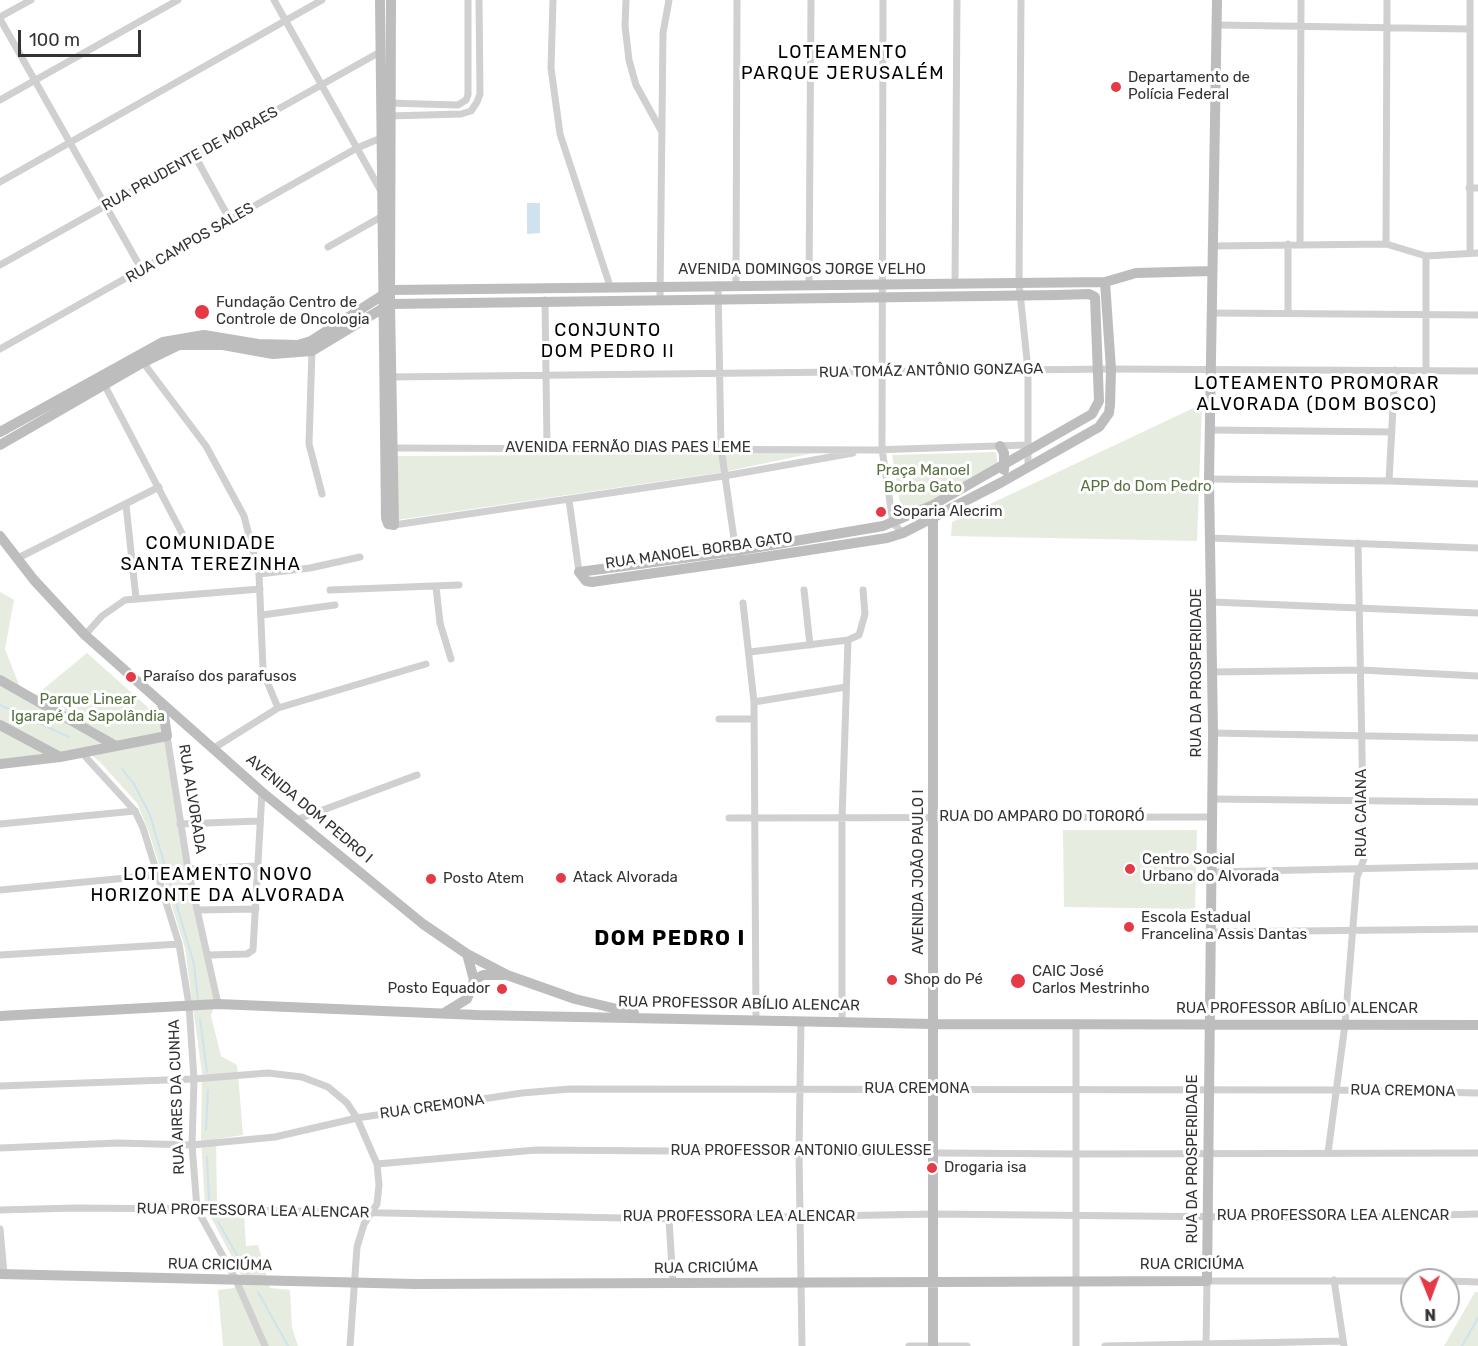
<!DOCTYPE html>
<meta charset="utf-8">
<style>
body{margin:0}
#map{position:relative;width:1478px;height:1346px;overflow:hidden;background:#fff;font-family:Rubik,sans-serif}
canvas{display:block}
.north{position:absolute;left:1400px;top:1268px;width:60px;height:60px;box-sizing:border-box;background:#fff;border:2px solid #adadad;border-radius:50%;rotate:179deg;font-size:16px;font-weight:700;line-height:24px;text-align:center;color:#333}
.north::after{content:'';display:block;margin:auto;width:21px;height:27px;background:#e63946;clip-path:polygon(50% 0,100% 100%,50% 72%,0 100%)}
.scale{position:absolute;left:18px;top:30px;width:123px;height:27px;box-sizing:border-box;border:3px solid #333;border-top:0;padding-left:8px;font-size:18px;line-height:21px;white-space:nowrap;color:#333;-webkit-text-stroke:4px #fff;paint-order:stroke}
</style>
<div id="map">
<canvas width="1478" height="1346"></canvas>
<div class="north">N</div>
<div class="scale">100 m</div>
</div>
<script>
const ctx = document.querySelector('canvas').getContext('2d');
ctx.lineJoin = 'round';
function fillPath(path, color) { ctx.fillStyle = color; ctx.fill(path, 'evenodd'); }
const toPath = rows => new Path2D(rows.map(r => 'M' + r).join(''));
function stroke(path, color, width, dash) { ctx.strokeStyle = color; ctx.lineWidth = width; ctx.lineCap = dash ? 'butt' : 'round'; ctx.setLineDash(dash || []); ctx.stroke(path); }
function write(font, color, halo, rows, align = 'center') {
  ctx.font = font + ' Rubik,sans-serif'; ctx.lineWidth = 6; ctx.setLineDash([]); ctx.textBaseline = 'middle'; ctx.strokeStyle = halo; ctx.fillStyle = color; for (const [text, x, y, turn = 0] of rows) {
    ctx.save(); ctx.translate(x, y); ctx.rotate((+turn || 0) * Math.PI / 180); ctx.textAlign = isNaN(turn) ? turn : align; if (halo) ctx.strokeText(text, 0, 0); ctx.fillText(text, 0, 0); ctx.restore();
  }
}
const green = toPath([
 [1202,404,1197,541,951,536,952,522],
 [827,450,724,472,397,520,397,456,719,454],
 [996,452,998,468,903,519,892,455],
 [0,592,14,600,5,649,19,685,19,696,30,700,87,653,161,719,216,999,211,1016,221,1056,237,1065,239,1086,243,1135,216,1139,217,1204,221,1216,244,1216,246,1246,258,1245,270,1288,290,1290,292,1328,298,1346,223,1346,218,1290,234,1288,242,1276,205,1206,201,1139,202,1073,185,948,149,832,137,803,100,762,86,751,0,761],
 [1063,830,1197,830,1195,909,1064,907],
 [1475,1292,1478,1292,1478,1346,1444,1346]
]);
const water = toPath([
 [527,203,540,203,540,233,527,234]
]);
const stream = toPath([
 [0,705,69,737],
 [122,769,134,784,150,815,194,964,198,1000],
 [200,1019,207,1072],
 [206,1130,208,1090],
 [207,1157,209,1200],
 [218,1222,248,1274],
 [258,1292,288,1346],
 [1462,1346,1478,1318]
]);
const street = toPath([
 [274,0,381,191],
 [553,0,551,68,560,134,610,286],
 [626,0,625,26,629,60,636,85,662,132],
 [883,0,882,449,893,523,903,533],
 [1021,0,1019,283,1028,370,1028,467],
 [0,17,31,0],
 [0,19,142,270],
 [1217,25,1469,29],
 [0,100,178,0],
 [387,103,458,105,466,100,468,95,468,0],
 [389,116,461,114,471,111,477,102,480,94,479,0],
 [195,156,230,220],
 [0,182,322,0],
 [1469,188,1478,188],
 [1300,244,1301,0],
 [1386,244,1387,0],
 [1212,246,1386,244,1426,256,1478,253],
 [328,247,381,217],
 [1470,253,1470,0],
 [0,265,380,52],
 [718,285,721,448,736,553],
 [736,285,737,0],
 [809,285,811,0],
 [955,285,957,0],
 [660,299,663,33,669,0],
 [545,300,547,447],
 [1212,313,1478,315],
 [1288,313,1288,244],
 [0,349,357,148,381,138],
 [312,350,309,444,322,494],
 [142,361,206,446,244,516,259,574,263,669],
 [1426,370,1426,256],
 [389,377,1111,369,1478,371],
 [105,386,184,537],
 [1210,430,1392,432],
 [391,448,872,450,1027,445],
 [1209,479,1389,481,1478,484],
 [1389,481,1395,370],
 [569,500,579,572],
 [126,505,136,598],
 [394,525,724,476,853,453],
 [1210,538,1478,548],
 [16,559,159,487],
 [259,574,310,568,360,557],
 [436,587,440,623,451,659],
 [330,590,459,585],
 [804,590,810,645],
 [1212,602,1478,613],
 [743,603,754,702,756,1020],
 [262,615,335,605],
 [85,635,102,616,125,600,260,589],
 [750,652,848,640,859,635,865,614,863,590],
 [1213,672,1361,670,1478,676],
 [266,679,278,708],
 [754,702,846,687],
 [719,719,754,719],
 [1213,733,1478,738],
 [167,736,188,869,218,1004],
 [214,748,278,708,426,664],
 [82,753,135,811,143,828,179,944,189,1005,194,1079,192,1145,197,1209,236,1280,265,1346],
 [1212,799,1478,802],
 [729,818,1212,817],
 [296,820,417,775],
 [0,824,135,811],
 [180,824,259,821],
 [188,869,257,866],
 [1212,872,1478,866],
 [0,890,158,875],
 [198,910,256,909],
 [1210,932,1478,929],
 [0,955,179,944],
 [207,955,247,954,253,950,262,792],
 [801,1021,799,1152,802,1346],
 [842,1021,842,819,848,640],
 [0,1086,194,1079,268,1073,302,1077,328,1087,347,1103,357,1118,377,1164,379,1185,377,1204,364,1224,357,1247,350,1346],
 [0,1148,117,1143,192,1145,275,1137,357,1118,522,1093,570,1089,1336,1090,1478,1093],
 [1328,1153,1345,1024,1357,877,1364,859,1358,543],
 [377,1164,536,1150,1076,1154,1478,1153],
 [0,1210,75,1208,197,1209,669,1219,934,1214,1332,1218,1478,1214],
 [669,1219,673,1284],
 [0,1229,4,1274],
 [1334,1280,1344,1346],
 [1448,1281,1478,1282],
 [909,1346,967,1346],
 [1076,1346,1076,1023],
 [1105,1346,1343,1341],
 [1206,1346,1207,1281,1412,1281]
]);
const secondary = toPath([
 [380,0,386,518,388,524,394,525,390,304,391,0],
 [390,290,1105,282,1136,273,1211,271],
 [0,432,163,342,204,335,258,344,298,345,311,341,386,293],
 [0,445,142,363,179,345,223,345,273,354,312,351,390,304,1058,295,1089,294,1095,297,1099,401,1092,414,933,505,883,526,736,551,579,572,586,581,592,582,738,561,887,538,903,533,1002,482,1099,427,1109,413,1110,405,1111,369,1105,282],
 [1000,446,1004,453,1004,470],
 [933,514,933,1346],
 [0,536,34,580,85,635,262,792,423,924,467,954,507,975,575,999,634,1013],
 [0,680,116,746],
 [0,725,60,757],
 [0,764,60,757,167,736,162,703],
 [474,980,483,975,504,975],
 [444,1013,467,999,471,989,474,980,467,954],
 [0,1016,218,1004,477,1015,934,1024,1478,1025],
 [0,1274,415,1284,1207,1281,1213,733,1209,479,1217,0]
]);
const markers = [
 [1116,87,6,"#e63946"],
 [202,312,8,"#e63946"],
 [881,512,6,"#e63946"],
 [131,677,6,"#e63946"],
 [1130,869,6,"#e63946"],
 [561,878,6,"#e63946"],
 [431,879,6,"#e63946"],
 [1129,927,6,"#e63946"],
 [892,980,6,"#e63946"],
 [1018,981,8,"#e63946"],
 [502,989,6,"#e63946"],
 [932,1168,6,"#e63946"]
];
const poiNames = [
 ["Departamento de",1128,78],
 ["Polícia Federal",1128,95],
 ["Fundação Centro de",216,303],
 ["Controle de Oncologia",216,320],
 ["Soparia Alecrim",893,512],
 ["Paraíso dos parafusos",143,677],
 ["Centro Social",1142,860],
 ["Urbano do Alvorada",1142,877],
 ["Atack Alvorada",573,878],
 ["Posto Atem",443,879],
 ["Escola Estadual",1141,918],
 ["Francelina Assis Dantas",1141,935],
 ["CAIC José",1032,972],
 ["Carlos Mestrinho",1032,989],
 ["Shop do Pé",904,980],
 ["Posto Equador",490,989,"right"],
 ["Drogaria isa",944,1168]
];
const streetNames = [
 ["RUA PRUDENTE DE MORAES",190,159,-29],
 ["RUA CAMPOS SALES",190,243,-30],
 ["AVENIDA DOMINGOS JORGE VELHO",802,270],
 ["RUA TOMÁZ ANTÔNIO GONZAGA",931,371,-1],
 ["AVENIDA FERNÃO DIAS PAES LEME",628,448],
 ["RUA MANOEL BORBA GATO",699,551,-8],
 ["RUA DA PROSPERIDADE",1197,673,-90],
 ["RUA ALVORADA",192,799,81],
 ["AVENIDA DOM PEDRO I",309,809,40],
 ["RUA CAIANA",1362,813,-90],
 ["RUA DO AMPARO DO TORORÓ",1042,817],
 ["AVENIDA JOÃO PAULO I",919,872,-90],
 ["RUA PROFESSOR ABÍLIO ALENCAR",739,1004,1],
 ["RUA PROFESSOR ABÍLIO ALENCAR",1297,1009],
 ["RUA CREMONA",917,1089],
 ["RUA CREMONA",1403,1091,1],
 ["RUA AIRES DA CUNHA",177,1097,-92],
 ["RUA CREMONA",432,1107,-8],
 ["RUA PROFESSOR ANTONIO GIULESSE",801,1151],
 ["RUA DA PROSPERIDADE",1193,1159,-90],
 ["RUA PROFESSORA LEA ALENCAR",253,1211,1],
 ["RUA PROFESSORA LEA ALENCAR",1333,1216],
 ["RUA PROFESSORA LEA ALENCAR",739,1217],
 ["RUA CRICIÚMA",220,1265,1],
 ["RUA CRICIÚMA",1192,1265],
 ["RUA CRICIÚMA",706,1268,-1]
];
const parkNames = [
 ["Praça Manoel",923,471],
 ["Borba Gato",923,488],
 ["APP do Dom Pedro",1146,487],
 ["Parque Linear",88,700],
 ["Igarapé da Sapolândia",88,717]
];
const quarterNames = [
 ["LOTEAMENTO",843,53],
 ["PARQUE JERUSALÉM",843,74],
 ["CONJUNTO",608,331],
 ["DOM PEDRO II",608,352],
 ["LOTEAMENTO PROMORAR",1317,384],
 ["ALVORADA (DOM BOSCO)",1317,405],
 ["COMUNIDADE",211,544],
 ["SANTA TEREZINHA",211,565],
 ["LOTEAMENTO NOVO",218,875],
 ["HORIZONTE DA ALVORADA",218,896]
];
const districtNames = [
 ["DOM PEDRO I",670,939]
];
fillPath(green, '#e6ecdf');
fillPath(water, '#cfe2ee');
stroke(stream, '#cfe2ee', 2);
stroke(street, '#d0d0d0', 7);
stroke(secondary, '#bdbdbd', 10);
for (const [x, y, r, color] of markers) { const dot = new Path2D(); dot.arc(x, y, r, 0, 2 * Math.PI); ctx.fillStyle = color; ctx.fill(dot); stroke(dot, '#fff', 2); }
write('15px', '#333', '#fff', poiNames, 'left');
write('15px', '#333', '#fff', streetNames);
write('15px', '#56703f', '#fff', parkNames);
ctx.letterSpacing = '1.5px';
write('18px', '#000', '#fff', quarterNames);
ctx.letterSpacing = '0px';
ctx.letterSpacing = '1.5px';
write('bold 21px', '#000', '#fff', districtNames);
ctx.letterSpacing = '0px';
</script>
